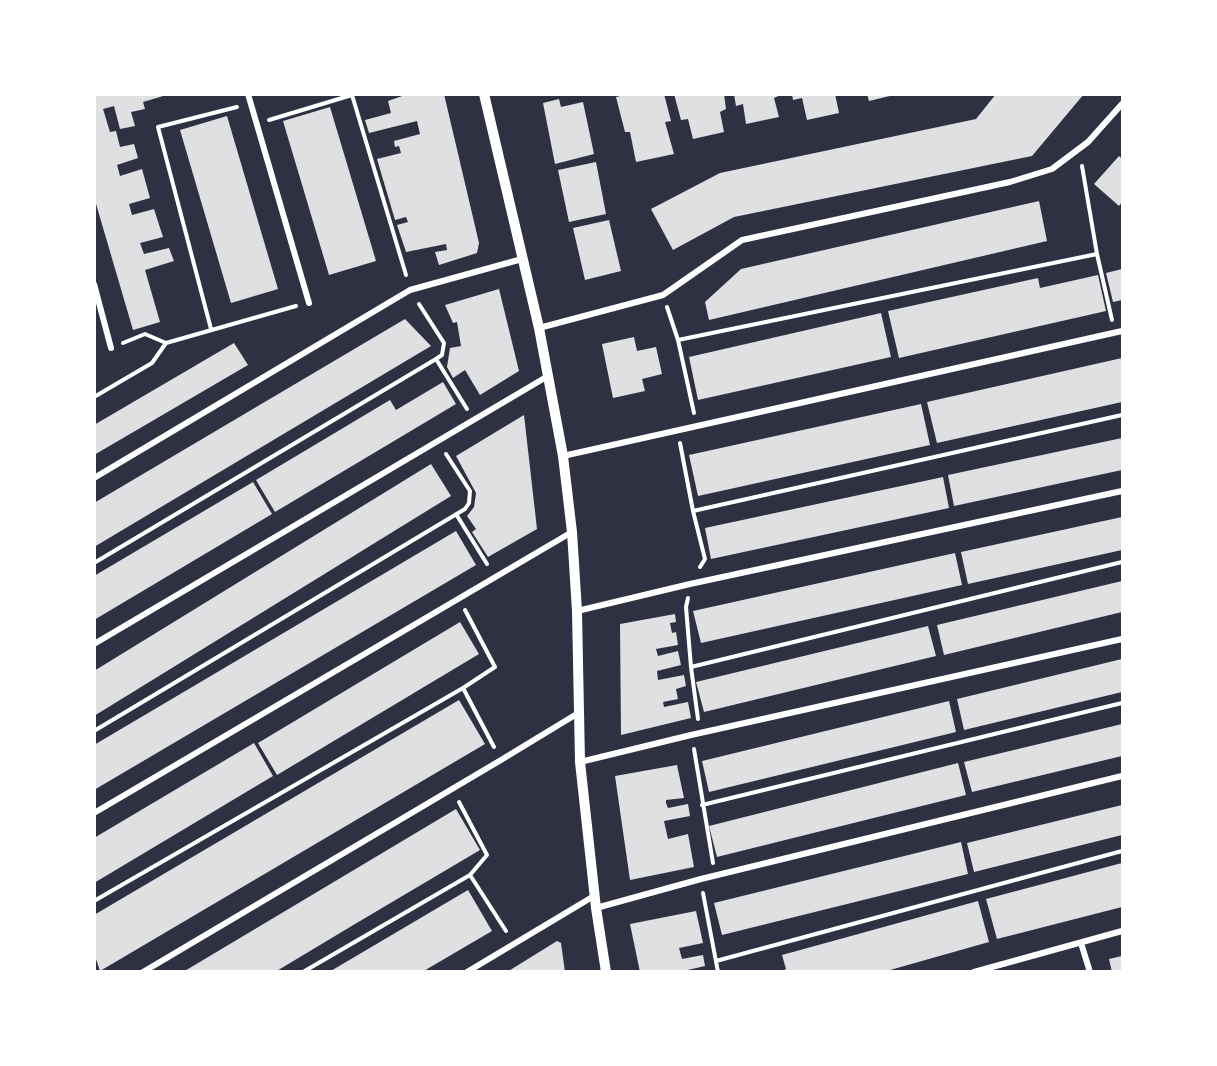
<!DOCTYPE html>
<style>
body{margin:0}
#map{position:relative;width:1217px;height:1066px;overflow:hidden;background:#2d3142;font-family:Ubuntu,sans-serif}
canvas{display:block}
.frame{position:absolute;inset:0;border:96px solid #fff;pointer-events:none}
</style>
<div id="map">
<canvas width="1217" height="1066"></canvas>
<div class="frame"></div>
</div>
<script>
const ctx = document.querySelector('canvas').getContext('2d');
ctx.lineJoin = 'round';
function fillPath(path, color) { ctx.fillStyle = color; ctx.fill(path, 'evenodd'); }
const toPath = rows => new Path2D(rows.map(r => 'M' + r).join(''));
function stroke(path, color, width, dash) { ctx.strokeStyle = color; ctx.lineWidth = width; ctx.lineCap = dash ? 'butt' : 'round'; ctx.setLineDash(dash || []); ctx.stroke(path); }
const building = toPath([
 [94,94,170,94,143,102,145,109,131,112,135,126,120,129,114,106,103,109,110,132,116,131,120,147,134,144,138,158,117,165,120,176,142,169,150,198,129,204,132,215,154,209,163,237,140,243,144,254,169,248,174,261,145,270,160,322,133,330,94,197],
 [408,94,444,94,479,243,477,253,439,265,435,252,447,250,446,244,406,252,397,225,408,222,406,217,395,220,377,159,401,153,399,146,395,147,394,141,420,134,417,121,369,133,365,120,391,113,388,101],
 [629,94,664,94,671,121,665,122,674,154,636,162,630,132,625,132,616,97],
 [674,94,724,94,726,109,720,112,724,132,693,139,688,119,681,120],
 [734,94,783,94,774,98,779,117,746,124,743,104,736,106],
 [792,94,835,94,839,113,807,120,802,98,793,100],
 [867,94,894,94,894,95,869,101],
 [996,94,1084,94,1032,156,734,217,673,250,651,209,720,173,976,119],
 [559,99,561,107,583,102,594,154,555,164,543,103],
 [330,107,376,261,329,275,283,121],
 [227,116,278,289,231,303,180,130],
 [1119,156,1122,159,1122,202,1119,206,1094,184],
 [596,162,606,214,569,222,558,170],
 [1039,201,1047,241,709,320,705,302,741,269],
 [609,220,621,271,585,280,573,228],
 [1122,269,1122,300,1113,302,1106,273],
 [1098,275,1106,311,899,358,888,311,1038,278,1040,288],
 [499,289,519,371,480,395,465,370,453,378,447,367,450,348,461,346,457,322,453,323,445,305],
 [881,313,891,357,698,400,689,357],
 [405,319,431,346,94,547,94,503],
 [634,337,637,351,656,347,662,374,642,379,645,391,613,398,602,344],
 [234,343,248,365,94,455,94,425],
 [1122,358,1122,402,937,443,927,402],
 [443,382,456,404,275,512,256,480,390,400,396,410],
 [921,404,930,445,698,496,689,455],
 [524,415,537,529,488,557,472,532,476,529,467,516,474,507,476,493,456,456],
 [1122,438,1122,470,954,506,948,475],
 [431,464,451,496,94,716,94,671],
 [943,477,949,508,711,559,705,528],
 [253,482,272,514,94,620,94,576],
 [1122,517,1122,550,968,584,961,552],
 [456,531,476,565,94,790,94,745],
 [955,553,962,585,701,643,693,611],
 [1122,581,1122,612,944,655,937,625],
 [675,614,676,622,670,623,672,633,676,632,678,645,656,649,658,656,678,651,681,665,657,671,658,680,684,675,686,686,676,689,678,699,663,702,664,707,688,702,691,718,621,735,620,624],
 [460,622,479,654,277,775,258,743],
 [928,626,936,656,704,712,696,682],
 [1122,659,1122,692,964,730,957,699],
 [459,700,485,744,100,971,94,953,94,915],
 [949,701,956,732,709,792,702,761],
 [1122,724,1122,756,972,792,964,762],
 [254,743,273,776,94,883,94,838],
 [958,763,966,795,717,857,709,826],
 [677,765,684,798,666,800,666,803,668,808,688,804,690,816,664,821,668,839,688,834,694,867,630,880,615,776],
 [1122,805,1122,835,974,872,967,843],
 [456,809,480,850,355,924,275,972,183,972],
 [961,842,968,874,722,935,714,903],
 [1122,863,1122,907,997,939,986,899],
 [468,890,492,931,422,972,329,972],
 [978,901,989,942,883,972,780,972,786,969,782,955],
 [696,911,703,943,679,948,682,959,703,955,705,966,679,972,640,972,630,924],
 [557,941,561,943,565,972,507,972],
 [1122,956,1122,972,1112,972,1109,959]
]);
const path = toPath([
 [269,120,352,95,406,275],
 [1082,166,1097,254,1112,320],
 [419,304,444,343,442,355,436,359,467,409],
 [667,307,678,340,694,413],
 [211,329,158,127,237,107],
 [678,340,1097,254],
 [123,343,145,334,166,343,296,306],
 [94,397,152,363,166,343],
 [680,443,693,511,705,559,700,567],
 [693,511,1122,415],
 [456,514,487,564],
 [94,563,436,359],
 [688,598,686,607,691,667,698,719],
 [465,610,495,667,463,688,494,747],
 [691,667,1122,562],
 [94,731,465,509,469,503,470,491,446,454],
 [694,749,713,863],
 [459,802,487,855,470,875,506,931],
 [702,805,1122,703],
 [703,893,718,972],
 [94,901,463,688],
 [716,961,1122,851],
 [303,972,470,875]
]);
const minor = toPath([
 [248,94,309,303],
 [94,284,111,348],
 [539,328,663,295,742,240,1010,182,1052,169,1088,142,1122,104],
 [563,456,1122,331],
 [94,478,410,290,522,259],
 [577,611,690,584,1122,491],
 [94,644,548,376],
 [580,762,691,735,1122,639],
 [94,813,572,532],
 [596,908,701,879,1122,776],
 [1081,943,1090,972],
 [143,972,501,760,580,712],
 [467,972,594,896],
 [974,972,1122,931]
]);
const tertiary = toPath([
 [484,94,539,328,563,456,572,532,577,611,580,762,596,908,606,972]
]);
fillPath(building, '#e0e0e3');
stroke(path, '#fff', 4);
stroke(minor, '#fff', 6);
stroke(tertiary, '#fff', 10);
</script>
